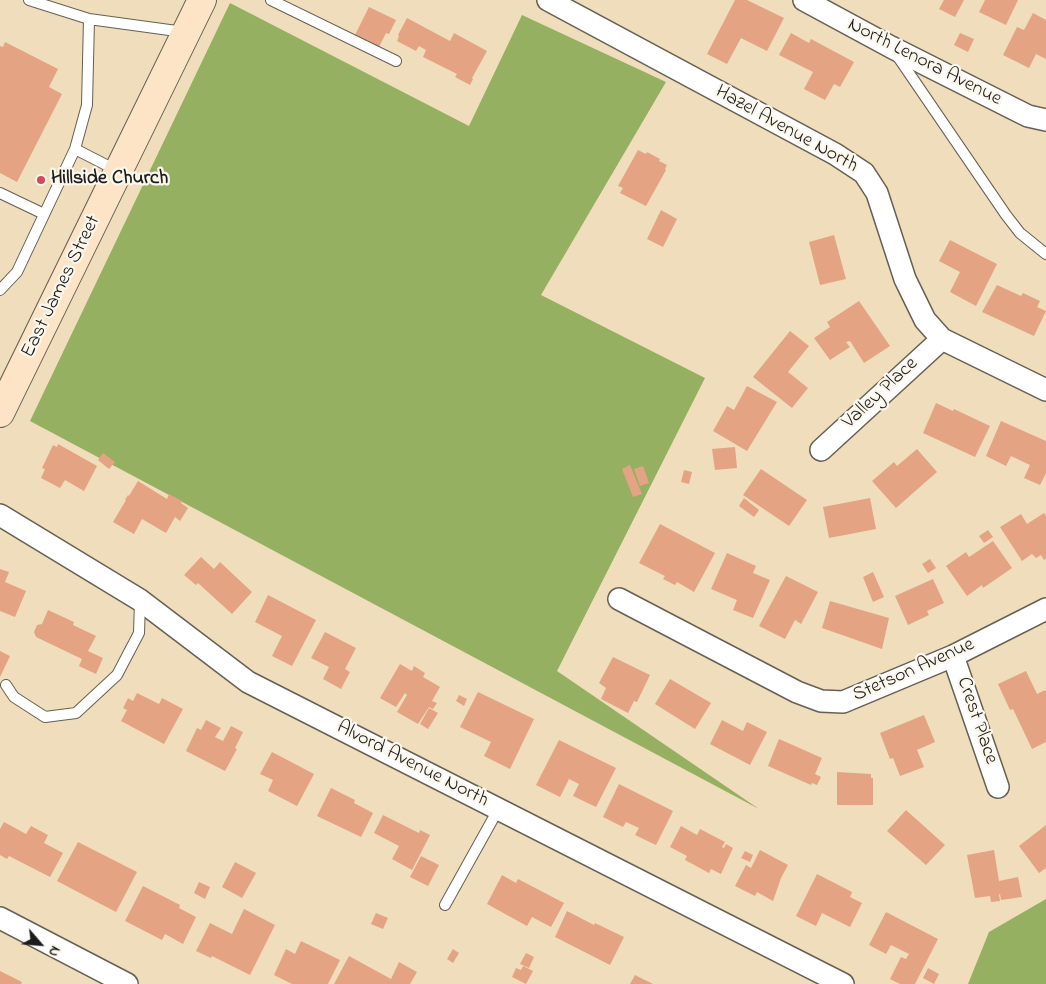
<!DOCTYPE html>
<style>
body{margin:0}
#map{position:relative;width:1046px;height:984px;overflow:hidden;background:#efddbb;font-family:"Indie Flower",sans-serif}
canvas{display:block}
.north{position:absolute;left:15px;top:919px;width:50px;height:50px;-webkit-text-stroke:4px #fbf7ec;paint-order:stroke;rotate:117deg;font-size:14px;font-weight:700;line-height:20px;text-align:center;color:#1c1c1c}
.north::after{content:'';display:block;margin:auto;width:18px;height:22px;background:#1c1c1c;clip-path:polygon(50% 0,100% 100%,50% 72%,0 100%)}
</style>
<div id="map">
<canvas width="1046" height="984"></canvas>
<div class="north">N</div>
</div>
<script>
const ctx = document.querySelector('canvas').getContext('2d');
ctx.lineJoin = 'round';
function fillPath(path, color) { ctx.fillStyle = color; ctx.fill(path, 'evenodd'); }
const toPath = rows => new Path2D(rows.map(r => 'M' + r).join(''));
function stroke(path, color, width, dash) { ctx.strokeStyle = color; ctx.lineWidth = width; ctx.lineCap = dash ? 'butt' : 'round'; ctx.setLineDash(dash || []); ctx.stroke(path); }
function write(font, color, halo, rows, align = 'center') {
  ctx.font = font + ' "Indie Flower",sans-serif'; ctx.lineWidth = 4.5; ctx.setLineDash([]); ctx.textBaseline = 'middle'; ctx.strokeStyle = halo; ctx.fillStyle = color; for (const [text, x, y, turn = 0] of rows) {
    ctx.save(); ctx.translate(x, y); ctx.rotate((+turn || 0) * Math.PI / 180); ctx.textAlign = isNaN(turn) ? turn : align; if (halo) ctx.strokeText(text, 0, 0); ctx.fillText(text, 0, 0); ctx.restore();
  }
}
const forest = toPath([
 [230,3,469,126,522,15,666,82,541,295,705,378,557,671,759,809,30,421],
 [1046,899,1046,984,968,984,989,932]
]);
const building = toPath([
 [735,0,747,0,784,18,767,51,741,38,727,64,707,54],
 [944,0,964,0,955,17,939,9],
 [985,0,1018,0,1006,25,979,12],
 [369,7,396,20,389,34,386,33,379,47,355,35],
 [1033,13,1046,20,1046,59,1036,54,1029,68,1003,55,1017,27,1024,30],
 [407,18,450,41,454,33,487,51,472,78,473,79,470,85,455,77,457,74,423,57,426,50,419,46,416,51,397,41,399,36,398,35],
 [791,33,809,43,811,39,854,62,840,87,834,84,825,100,804,89,813,72,779,55],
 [960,33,974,39,968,52,954,45],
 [5,42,58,69,49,87,62,94,17,182,0,173,0,46,3,47],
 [638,150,646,154,647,152,660,159,659,161,667,165,665,169,666,170,646,206,620,193,623,188,618,186],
 [661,210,677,219,663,247,647,239],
 [834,235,846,279,820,285,809,242],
 [950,240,997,264,976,306,950,292,960,272,939,261],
 [997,285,1021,296,1023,293,1040,301,1037,307,1046,311,1034,336,982,312],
 [859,301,890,346,864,363,850,341,846,342,850,347,830,360,814,338,830,327,827,322],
 [790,331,809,346,788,372,808,388,792,408,753,377],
 [747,386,777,402,747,451,713,431,727,406,734,410],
 [936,403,953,411,954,409,990,426,975,457,923,433],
 [1001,421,1046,441,1046,473,1040,485,1024,478,1030,465,1011,456,1006,466,986,456],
 [58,444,97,466,84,491,65,480,60,488,41,478,45,469,42,468,53,445,57,447],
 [735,447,737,468,715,470,712,449],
 [917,449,937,472,896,508,872,481,894,462,897,466],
 [103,453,115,462,109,469,98,460],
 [630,465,642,494,633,497,622,469],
 [643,466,649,483,640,486,634,469],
 [761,469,807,500,789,526,743,495],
 [684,470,692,472,689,484,681,482],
 [138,481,167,499,169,494,182,501,181,503,188,508,180,521,175,517,166,533,142,519,134,534,113,522,126,500,125,500,128,495,129,496],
 [744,498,759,510,754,517,739,506],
 [870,498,876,529,829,538,823,507],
 [1044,513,1046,516,1046,558,1044,560,1041,555,1036,558,1032,554,1022,561,1000,527,1021,514,1027,524],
 [660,524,715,553,694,592,677,582,675,585,663,579,665,576,639,563],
 [988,530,993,537,984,543,979,536],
 [993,541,1012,568,983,588,982,585,967,596,946,566,966,552,969,557],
 [727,553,756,566,753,573,770,580,753,618,733,610,737,600,711,589],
 [201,557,214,569,220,562,252,592,232,614,198,583,196,585,184,575],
 [930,559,936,568,928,573,922,564],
 [0,569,9,572,5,582,26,591,15,617,0,611],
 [873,572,884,597,873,602,863,577],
 [786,576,818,592,801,624,795,620,785,639,759,626],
 [933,579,944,603,927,611,929,615,908,625,895,596],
 [268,595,316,620,292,666,272,656,282,636,255,622],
 [830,601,889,618,882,649,822,628],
 [48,610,74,622,73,625,96,636,88,651,103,658,96,674,79,666,82,659,36,637,34,632,37,625,42,624],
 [325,632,356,648,345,669,350,672,341,689,323,679,329,667,311,658],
 [0,651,10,656,0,677],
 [613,657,650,675,637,702,634,701,628,713,601,699,606,688,599,683],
 [400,664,412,671,414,666,425,673,423,677,440,687,432,701,437,703,433,709,429,707,418,724,397,712,407,695,405,693,396,707,380,698],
 [1026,671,1037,694,1045,690,1046,692,1046,742,1032,749,1013,709,1010,710,998,684],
 [670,679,711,703,695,729,655,704],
 [478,692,534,719,510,769,484,756,491,742,460,727],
 [137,693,159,704,162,698,183,709,164,744,121,721,127,710,123,708,128,698,133,701],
 [459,695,467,699,464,706,456,701],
 [429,708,438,713,428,729,420,724],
 [924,715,935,742,917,750,924,767,900,776,893,758,890,759,880,733],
 [206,720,221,728,215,737,223,741,231,726,243,732,235,748,237,749,225,771,186,751,197,728,201,730],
 [722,720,743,731,747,722,767,732,750,765,710,744],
 [779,739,822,758,815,774,821,777,817,785,812,783,811,785,768,766],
 [559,740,616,768,596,807,573,796,579,784,569,779,560,797,536,785],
 [272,752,314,774,297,806,268,791,273,780,260,774],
 [837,772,871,774,871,778,873,778,873,805,837,805],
 [619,784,673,811,656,845,635,835,639,828,626,822,623,827,603,817],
 [331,788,355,800,354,803,373,813,361,837,317,816],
 [906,810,945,845,926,865,887,831],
 [383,815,419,833,420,830,430,835,412,870,392,859,399,846,374,833],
 [4,822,26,834,31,826,48,835,44,843,63,853,50,877,9,856,7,859,0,855,0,829],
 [1046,825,1046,868,1039,873,1019,846],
 [681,826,697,835,700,829,725,842,722,847,724,848,726,844,733,848,721,874,711,869,709,873,685,860,687,856,670,847],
 [78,842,137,872,116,912,57,881],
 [760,850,788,865,781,878,773,901,757,892,755,896,735,886,746,865,751,868],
 [994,850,999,881,1018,877,1022,897,1001,900,1000,894,999,894,1000,901,991,902,990,896,975,898,967,855],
 [745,851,753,855,750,862,741,858],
 [421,856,439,865,428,886,410,877],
 [235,862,256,873,242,898,222,887],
 [817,874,852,892,850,897,862,903,850,927,822,913,816,926,796,916],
 [502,875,516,883,518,879,564,903,551,927,532,917,527,926,487,904],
 [199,882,210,887,205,899,194,893],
 [143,886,180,905,179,908,196,917,183,944,165,934,162,940,125,921],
 [244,909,275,925,250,975,212,956,211,958,196,951,210,923,232,934],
 [567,911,594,925,595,923,624,937,610,965,555,937],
 [886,912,938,939,915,984,900,984,890,979,901,957,906,959,909,954,891,945,886,954,869,945],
 [376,913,388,918,383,929,371,924],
 [301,941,340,960,328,984,292,984,274,975,286,949,295,954],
 [453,949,459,953,453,963,447,959],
 [526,953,534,957,529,968,520,964],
 [349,956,391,979,399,962,417,972,410,984,334,984],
 [523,966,533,971,526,984,512,977,516,968,521,970],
 [928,968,939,974,934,984,923,978],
 [0,971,22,982,21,984,0,984],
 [635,975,653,984,630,984]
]);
const service = toPath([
 [271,0,396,61],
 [89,19,184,32],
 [896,54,1006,215,1020,233,1046,254],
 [75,149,116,170],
 [0,193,44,214],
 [0,290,17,272,75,149,87,105,89,19,29,0],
 [6,685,14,697,45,717,76,713,117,675,139,633,140,601],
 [445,905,499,808]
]);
const minor = toPath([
 [548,0,835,154,864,173,877,193,905,279,925,320,942,339,1046,390],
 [804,0,891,47,1014,109,1028,116,1046,120],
 [821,450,942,339],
 [0,515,140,600,248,682,843,984],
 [619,599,797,692,821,701,843,702,953,656,1046,609],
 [953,656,998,787],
 [0,918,127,984]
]);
const secondary = toPath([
 [0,413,202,0]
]);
const markers = [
 [41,180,5,"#d1495b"]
];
const streetNames = [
 ["North Lenora Avenue",924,63,27],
 ["Hazel Avenue North",786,130,29],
 ["East James Street",62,287,-64],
 ["Valley Place",881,394,-43],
 ["Stetson Avenue",914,671,-24],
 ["Crest Place",976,721,71],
 ["Alvord Avenue North",412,765,27]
];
const poiNames = [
 ["Hillside Church",51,180]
];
fillPath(forest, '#96b062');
fillPath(building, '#e4a484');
stroke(service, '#666054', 12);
stroke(minor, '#666054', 24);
stroke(secondary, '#666054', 30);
stroke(service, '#fff', 10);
stroke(minor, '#fff', 21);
stroke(secondary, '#fee4c6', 28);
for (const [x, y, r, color] of markers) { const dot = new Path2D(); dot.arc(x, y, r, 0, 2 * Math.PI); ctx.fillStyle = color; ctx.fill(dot); stroke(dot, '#fbf7ec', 2); }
write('20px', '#1c1c1c', '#fbf7ec', streetNames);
write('bold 20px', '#1c1c1c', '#fbf7ec', poiNames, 'left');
</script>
